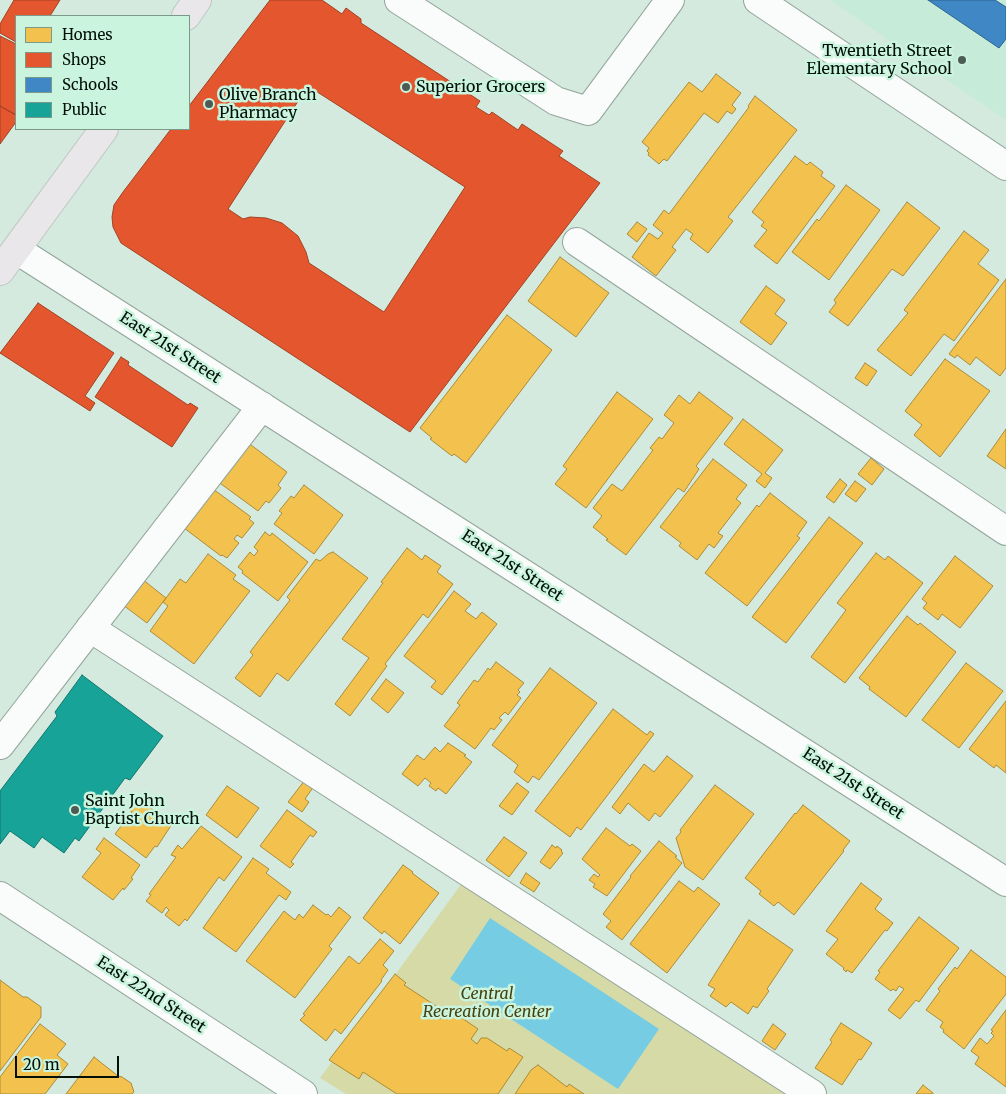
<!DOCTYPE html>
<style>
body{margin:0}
#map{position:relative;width:1006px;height:1094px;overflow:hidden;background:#d4eadf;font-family:Merriweather,serif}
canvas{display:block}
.legend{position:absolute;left:15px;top:15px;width:175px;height:115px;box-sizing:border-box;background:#caf4de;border:1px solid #7a9989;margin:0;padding:6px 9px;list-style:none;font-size:15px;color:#031009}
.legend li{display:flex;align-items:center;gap:10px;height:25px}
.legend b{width:25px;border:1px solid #7a9989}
.scale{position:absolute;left:15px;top:1056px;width:104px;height:22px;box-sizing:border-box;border:2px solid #031009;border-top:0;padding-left:6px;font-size:15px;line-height:18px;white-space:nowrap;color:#031009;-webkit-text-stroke:4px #caf4de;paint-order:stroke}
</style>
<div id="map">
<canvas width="1006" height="1094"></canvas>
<ul class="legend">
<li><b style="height:14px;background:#f2c14e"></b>Homes</li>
<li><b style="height:14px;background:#e4572e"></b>Shops</li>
<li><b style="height:14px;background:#3f88c5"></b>Schools</li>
<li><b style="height:14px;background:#17a398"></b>Public</li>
</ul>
<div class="scale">20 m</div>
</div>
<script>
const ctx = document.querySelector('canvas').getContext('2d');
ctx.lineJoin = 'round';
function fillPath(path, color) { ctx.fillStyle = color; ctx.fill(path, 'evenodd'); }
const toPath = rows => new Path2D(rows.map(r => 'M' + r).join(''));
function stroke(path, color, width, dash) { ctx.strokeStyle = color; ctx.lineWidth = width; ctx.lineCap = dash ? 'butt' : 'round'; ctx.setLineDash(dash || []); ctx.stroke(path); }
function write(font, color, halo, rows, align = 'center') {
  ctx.font = font + ' Merriweather,serif'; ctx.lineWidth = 5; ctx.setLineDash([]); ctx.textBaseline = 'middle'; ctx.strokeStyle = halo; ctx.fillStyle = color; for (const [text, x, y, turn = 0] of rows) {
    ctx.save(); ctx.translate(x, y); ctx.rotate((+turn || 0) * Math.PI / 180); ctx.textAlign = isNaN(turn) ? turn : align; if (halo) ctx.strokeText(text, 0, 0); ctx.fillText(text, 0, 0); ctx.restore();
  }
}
const built = toPath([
 [830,0,1006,0,1006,120]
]);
const green = toPath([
 [465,879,790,1094,346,1094,320,1078]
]);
const water = toPath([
 [490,918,659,1029,618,1089,450,979]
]);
const homes = toPath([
 [716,74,741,93,732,105,736,109,732,114,727,111,718,123,704,113,667,161,664,159,659,164,648,155,649,153,647,151,649,148,642,142,689,82,702,92,716,74],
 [755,96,797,130,728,217,733,221,708,253,690,239,693,234,686,229,672,247,676,250,656,276,632,257,649,233,658,239,663,233,653,225,664,210,669,214,749,107,748,106,755,96],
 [795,156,807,165,810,162,823,172,821,176,835,186,777,264,754,246,767,230,761,226,764,222,752,212,795,156],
 [846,185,880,210,829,280,792,252,817,219,819,221,846,185],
 [907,202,940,228,903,276,892,269,848,326,829,312,836,303,834,300,907,202],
 [637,222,647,229,637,242,627,234,637,222],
 [964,231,989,250,978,264,999,280,954,341,944,334,911,376,877,350,908,313,904,310,964,231],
 [560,257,609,293,576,337,528,301,560,257],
 [1006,279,1006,368,1000,376,976,357,970,365,957,355,955,358,949,354,1006,279],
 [766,286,785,300,775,314,787,323,771,345,740,322,766,286],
 [507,315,552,350,466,463,454,454,452,456,430,439,432,438,420,428,507,315],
 [945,359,990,391,940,457,914,435,922,425,905,411,945,359],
 [865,363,877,371,867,386,855,378,865,363],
 [617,392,653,419,586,508,555,484,567,469,563,466,617,392],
 [699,392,733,418,696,466,699,469,684,492,678,488,626,555,606,540,608,539,593,527,602,516,593,508,612,484,622,491,653,450,650,448,659,437,662,439,674,423,664,415,679,395,690,404,699,392],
 [743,419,783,450,765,473,772,478,765,488,756,481,762,474,724,444,743,419],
 [1006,429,1006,469,987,456,1006,429],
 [247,442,287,472,278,485,281,488,269,503,266,501,258,511,217,481,247,442],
 [871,458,884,469,872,485,858,474,871,458],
 [713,459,747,485,736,499,741,503,718,533,723,536,714,548,709,544,697,560,679,546,681,543,660,527,713,459],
 [840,479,847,485,834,503,826,497,840,479],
 [855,481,866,489,856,502,845,494,855,481],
 [304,485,343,515,314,554,274,524,282,513,279,511,291,496,294,498,304,485],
 [213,489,251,517,249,519,254,523,242,538,237,535,234,539,239,543,227,558,222,555,221,556,184,528,213,489],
 [770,493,807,522,797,536,800,538,747,606,705,573,757,505,759,507,770,493],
 [829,517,863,543,786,643,752,617,829,517],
 [265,532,270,536,272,533,308,562,278,601,242,573,243,571,238,567,250,552,254,556,258,551,254,547,265,532],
 [407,548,422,560,425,555,441,566,437,572,453,584,428,618,423,614,385,664,387,666,350,716,335,704,369,658,342,639,383,583,381,582,407,548],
 [333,552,368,578,288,681,277,673,260,697,235,678,253,655,250,652,290,600,287,597,316,559,320,561,328,554,333,552],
 [876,553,885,560,888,556,923,583,845,683,811,657,846,610,837,603,876,553],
 [208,554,236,575,233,579,250,591,194,664,150,631,168,606,163,602,166,598,180,579,186,583,208,554],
 [955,556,993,586,960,628,942,614,938,620,923,608,927,603,922,599,955,556],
 [142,579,166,598,147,623,123,605,142,579],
 [454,591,471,604,465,611,476,619,482,612,497,624,442,695,431,687,436,681,404,656,454,591],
 [907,616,918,625,920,623,956,652,906,717,869,689,870,687,859,678,907,616],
 [496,662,524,683,518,690,520,692,517,695,521,698,508,715,505,712,499,718,502,720,494,730,491,728,475,749,444,726,460,705,457,703,474,680,478,682,488,668,490,670,496,662],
 [966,663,1003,691,959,748,922,720,966,663],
 [550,668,597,703,539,780,533,776,528,783,514,772,518,765,492,745,550,668],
 [386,679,404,693,388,713,371,699,386,679],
 [1006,701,1006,773,996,765,994,768,969,749,1006,701],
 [613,709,647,735,650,731,654,734,581,830,577,827,570,837,535,811,613,709],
 [448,743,466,755,464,756,472,762,446,794,438,788,436,791,429,786,431,783,425,778,418,786,402,774,417,755,424,760,435,747,440,752,448,743],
 [667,756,693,776,660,817,655,813,649,821,628,803,620,814,612,807,644,764,654,772,667,756],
 [305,780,314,786,305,799,309,802,302,812,288,802,305,780],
 [517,783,529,792,512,815,499,806,517,783],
 [715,785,754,814,703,880,685,867,676,838,681,832,680,830,715,785],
 [227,786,259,808,237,838,206,815,227,786],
 [136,797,172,824,157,847,155,846,146,858,115,834,132,812,127,808,136,797],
 [803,805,850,841,843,850,844,851,794,915,778,902,774,906,759,894,761,891,745,878,795,813,796,814,803,805],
 [287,810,317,832,313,837,310,835,291,862,294,864,290,868,260,846,287,810],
 [201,826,242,857,224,881,219,877,187,921,185,919,179,926,165,915,169,910,166,907,162,913,146,901,151,895,149,894,176,857,171,855,178,845,182,849,201,826],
 [606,828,630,846,632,844,641,851,607,896,593,887,595,884,589,880,594,874,598,877,600,875,582,859,606,828],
 [504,837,527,853,509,877,486,860,504,837],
 [104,838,140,865,131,878,133,879,124,890,123,888,113,900,82,877,101,853,96,849,104,838],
 [659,841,677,856,675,857,682,863,622,940,606,927,611,921,603,914,631,877,630,876,659,841],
 [552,845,556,848,557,846,562,850,561,851,563,853,550,869,540,862,552,845],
 [253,858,269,869,266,873,291,892,286,900,279,895,236,952,203,928,253,858],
 [403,865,413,872,412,873,439,893,400,944,384,931,382,934,363,918,403,865],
 [526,873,540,883,534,892,520,883,526,873],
 [679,881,694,892,698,887,720,904,667,973,630,944,679,881],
 [861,883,882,899,875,909,893,923,887,931,885,930,852,973,847,970,846,972,843,969,844,968,826,954,838,939,826,931,861,883],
 [313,905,326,915,328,914,331,917,339,907,351,917,329,946,332,949,295,998,246,961,284,911,295,920,299,914,303,918,313,905],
 [919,917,959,948,919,1002,916,1000,900,1019,888,1010,904,989,899,986,896,991,893,989,891,991,875,979,880,972,878,971,919,917],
 [749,920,793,950,767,989,769,991,757,1008,753,1006,748,1014,731,1002,726,1007,710,996,715,989,708,985,749,920],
 [380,939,394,951,383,965,388,970,381,980,382,981,341,1034,335,1029,326,1041,300,1020,305,1015,303,1014,349,956,359,964,380,939],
 [971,950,1006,977,1006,994,964,1049,943,1032,944,1030,940,1027,943,1022,926,1010,940,991,938,989,955,967,957,969,971,950],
 [395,974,406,983,404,985,436,1006,437,1010,433,1015,440,1019,447,1008,478,1029,471,1039,477,1044,481,1038,487,1038,507,1051,509,1048,523,1057,498,1094,397,1094,363,1072,359,1079,329,1060,395,974],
 [0,980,23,997,27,997,41,1007,41,1017,0,1071,0,980],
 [1006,1010,1006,1087,975,1064,979,1057,971,1051,980,1038,987,1044,994,1036,991,1033,993,1031,991,1030,1006,1010],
 [841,1023,872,1043,861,1060,859,1059,842,1085,815,1068,832,1042,830,1040,841,1023],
 [40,1024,66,1044,57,1055,68,1064,45,1094,0,1094,0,1077,40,1024],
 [773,1024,786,1034,775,1050,762,1041,773,1024],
 [94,1057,118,1076,122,1077,131,1083,134,1092,132,1094,66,1094,94,1057],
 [538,1065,567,1087,569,1084,584,1094,515,1094,531,1070,538,1065],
 [923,1085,933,1093,933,1094,916,1094,923,1085]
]);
const shops = toPath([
 [14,0,60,0,50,16,16,16,16,42,0,33,0,24,14,0],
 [270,0,322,0,342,14,346,8,361,19,361,23,480,101,476,107,489,115,492,112,518,130,522,124,563,151,559,156,600,183,410,432,121,243,113,227,112,217,114,205,123,192,171,129,189,129,189,106,270,0],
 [308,86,465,187,384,312,309,263,306,252,298,236,282,223,266,218,250,217,243,219,228,209,308,86],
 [0,36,16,44,16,115,0,106,0,36],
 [0,106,16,115,16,122,0,144,0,106],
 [38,303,114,353,85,396,95,403,90,411,0,353,38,303],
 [121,357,129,362,128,365,188,405,190,403,198,408,172,447,95,397,121,357]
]);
const schools = toPath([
 [928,0,995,0,1006,7,1006,39,999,48,928,0]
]);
const public = toPath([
 [82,675,163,736,130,780,125,778,79,841,75,838,64,853,42,837,34,848,10,831,0,844,0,791,57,716,55,712,82,675]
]);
const minor = toPath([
 [399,0,556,101,588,111,670,0],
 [758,0,1006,166],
 [577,242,1006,531],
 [17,250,1006,882],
 [90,628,812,1094],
 [0,745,262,406],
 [0,896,303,1094]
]);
const major = toPath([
 [186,16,197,0],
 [0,271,104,129]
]);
const markers = [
 [962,60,5,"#4c5c54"],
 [406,87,5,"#4c5c54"],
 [209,104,5,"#4c5c54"],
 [75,810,5,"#4c5c54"]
];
const poiNames = [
 ["Twentieth Street",952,51,"right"],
 ["Elementary School",952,69,"right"],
 ["Superior Grocers",416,87],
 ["Olive Branch",219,95],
 ["Pharmacy",219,113],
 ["Saint John",85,801],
 ["Baptist Church",85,819]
];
const streetNames = [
 ["East 21st Street",170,348,33],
 ["East 21st Street",512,566,33],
 ["East 21st Street",853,784,33],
 ["East 22nd Street",151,995,33]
];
const parkNames = [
 ["Central",487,994],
 ["Recreation Center",487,1012]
];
fillPath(built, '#c6ebd8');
fillPath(green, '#d5daa7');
fillPath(water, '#76cde3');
fillPath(homes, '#f2c14e');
stroke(homes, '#aa8c39', 1);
fillPath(shops, '#e4572e');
stroke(shops, '#a04223', 1);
fillPath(schools, '#3f88c5');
stroke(schools, '#2d648d', 1);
fillPath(public, '#17a398');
stroke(public, '#11776d', 1);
stroke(minor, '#93a49b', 30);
stroke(major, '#bdc8c3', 30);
stroke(minor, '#f9fcfa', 28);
stroke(major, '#e9e7e9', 28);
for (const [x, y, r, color] of markers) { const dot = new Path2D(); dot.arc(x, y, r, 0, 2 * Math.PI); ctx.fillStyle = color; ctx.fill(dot); stroke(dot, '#caf4de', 2); }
write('16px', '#031009', '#caf4de', poiNames, 'left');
write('16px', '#031009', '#caf4de', streetNames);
write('italic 16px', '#47410d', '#caf4de', parkNames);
</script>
